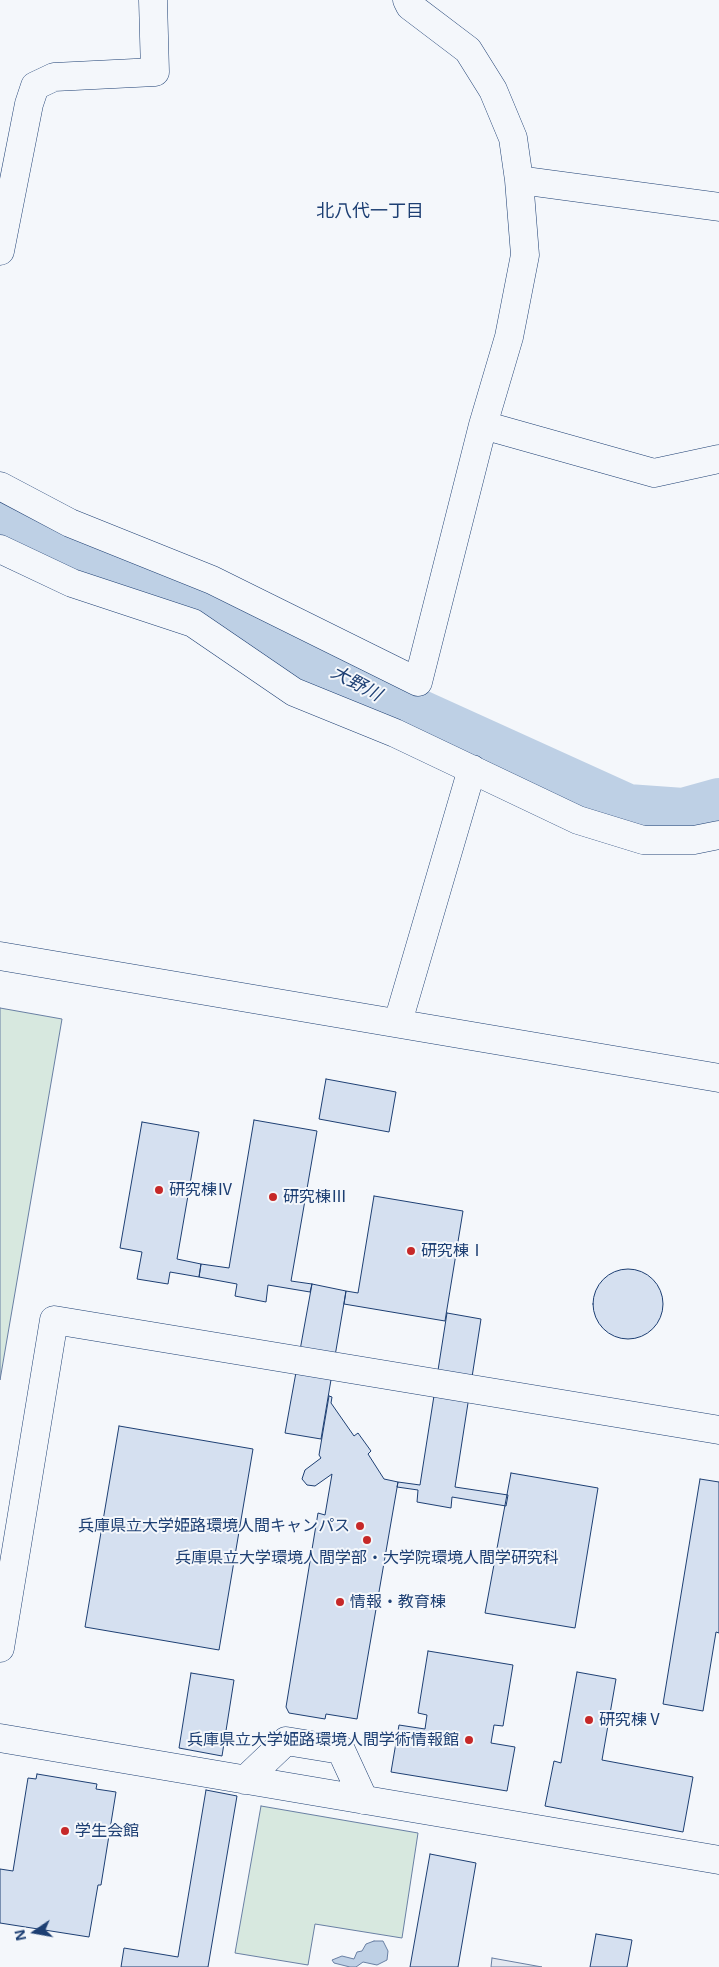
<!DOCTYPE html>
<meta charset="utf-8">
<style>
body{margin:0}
#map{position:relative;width:719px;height:1967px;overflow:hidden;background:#f4f7fb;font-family:"Noto Sans",sans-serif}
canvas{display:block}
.north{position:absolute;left:10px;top:1907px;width:50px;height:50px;-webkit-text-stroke:4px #f4f7fb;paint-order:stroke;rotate:258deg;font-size:14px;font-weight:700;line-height:20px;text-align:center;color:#1d3f73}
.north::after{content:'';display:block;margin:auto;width:18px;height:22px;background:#1d3f73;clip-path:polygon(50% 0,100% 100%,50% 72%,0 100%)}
</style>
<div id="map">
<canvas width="719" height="1967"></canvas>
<div class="north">N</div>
</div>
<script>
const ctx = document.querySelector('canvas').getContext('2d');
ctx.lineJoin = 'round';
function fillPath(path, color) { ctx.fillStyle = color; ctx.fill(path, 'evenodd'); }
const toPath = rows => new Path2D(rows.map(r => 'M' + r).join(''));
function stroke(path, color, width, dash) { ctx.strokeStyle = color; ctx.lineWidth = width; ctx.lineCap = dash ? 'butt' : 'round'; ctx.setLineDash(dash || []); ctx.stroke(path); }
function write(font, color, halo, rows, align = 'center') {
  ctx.font = font + ' "Noto Sans","Noto Sans JP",sans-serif'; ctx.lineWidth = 4; ctx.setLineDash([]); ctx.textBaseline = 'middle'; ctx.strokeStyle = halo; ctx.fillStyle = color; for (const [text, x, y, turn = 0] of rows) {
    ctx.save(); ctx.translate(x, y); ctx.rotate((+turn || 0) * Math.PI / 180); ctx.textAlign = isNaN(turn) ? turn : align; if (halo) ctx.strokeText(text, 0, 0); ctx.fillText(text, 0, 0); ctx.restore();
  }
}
const green = toPath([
 [0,1008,62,1019,0,1380,0,1008],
 [261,1806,418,1833,402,1938,315,1924,308,1965,235,1953,261,1806]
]);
const parking = toPath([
 [492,1958,542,1967,491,1967,492,1958]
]);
const water = toPath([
 [374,1941,383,1941,388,1951,387,1960,377,1965,363,1962,356,1967,350,1967,334,1963,332,1960,342,1956,354,1959,357,1952,362,1951,366,1944,374,1941]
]);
const river = toPath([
 [0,521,207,606,411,712,627,810,683,814,719,804]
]);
const building = toPath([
 [326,1079,396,1092,389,1132,319,1119,326,1079],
 [254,1120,317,1131,291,1281,312,1284,310,1292,268,1285,266,1302,235,1296,237,1284,199,1277,201,1264,229,1268,254,1120],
 [142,1122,199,1132,177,1259,201,1264,199,1277,170,1272,168,1284,137,1279,142,1252,120,1248,142,1122],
 [374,1196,463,1211,445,1321,344,1304,346,1291,358,1293,374,1196],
 '593 1304a35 35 0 1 1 70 0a35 35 0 1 1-70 0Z',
 [312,1284,346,1291,321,1439,285,1433,312,1284],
 [447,1313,481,1319,455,1487,508,1495,506,1506,452,1497,451,1508,417,1502,418,1490,397,1487,398,1482,420,1485,447,1313],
 [329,1396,332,1397,331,1403,354,1436,358,1433,371,1451,368,1454,384,1479,398,1482,357,1719,326,1714,325,1719,289,1713,286,1707,318,1513,325,1515,332,1474,315,1486,307,1485,302,1479,305,1470,321,1458,319,1455,329,1396],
 [119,1426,253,1449,219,1650,85,1627,119,1426],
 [511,1473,598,1488,575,1628,485,1613,511,1473],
 [700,1479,719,1482,719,1633,716,1632,703,1711,663,1704,700,1479],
 [428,1651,513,1665,503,1726,494,1725,491,1743,515,1747,507,1791,391,1772,399,1725,425,1729,427,1715,418,1713,428,1651],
 [577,1672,616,1679,602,1760,693,1777,683,1832,545,1806,554,1761,561,1763,577,1672],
 [191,1673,234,1680,222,1756,179,1748,191,1673],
 [37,1774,97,1784,96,1789,116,1792,101,1885,98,1885,89,1937,0,1923,0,1869,13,1871,28,1778,36,1779,37,1774],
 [206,1790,237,1796,208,1967,121,1967,124,1948,178,1957,206,1790],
 [430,1854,476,1863,458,1967,410,1967,430,1854],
 [596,1934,632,1940,627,1967,590,1967,596,1934]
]);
const minor = toPath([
 [519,180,719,207],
 [0,251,29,104,35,86,54,77,155,72,153,0],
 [483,425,654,473,719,459],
 [0,486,70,523,212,580,418,682,483,425,509,337,525,255,519,180,513,138,493,90,468,50,410,6,407,0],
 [0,549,72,583,193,623,294,692,395,733,578,820,643,840,694,840,719,835],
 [0,956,719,1078],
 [398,1022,472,769],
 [0,1648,54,1320,719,1430],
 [0,1738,719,1860],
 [245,1780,286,1741,341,1750,364,1800]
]);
const markers = [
 [159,1190,5,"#c62828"],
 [273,1197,5,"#c62828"],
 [411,1251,5,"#c62828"],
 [360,1526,5,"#c62828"],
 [367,1540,5,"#c62828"],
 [340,1602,5,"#c62828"],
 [589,1720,5,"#c62828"],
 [469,1740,5,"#c62828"],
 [65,1831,5,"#c62828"]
];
const poiNames = [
 ["研究棟Ⅳ",169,1190],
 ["研究棟Ⅲ",283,1197],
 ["研究棟Ⅰ",421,1251],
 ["兵庫県立大学姫路環境人間キャンパス",350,1526,"right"],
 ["兵庫県立大学環境人間学部・大学院環境人間学研究科",367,1558,"center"],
 ["情報・教育棟",350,1602],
 ["研究棟Ⅴ",599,1720],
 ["兵庫県立大学姫路環境人間学術情報館",459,1740,"right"],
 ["学生会館",75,1831]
];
const neighbourhoodNames = [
 ["北八代一丁目",370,212]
];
const waterNames = [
 ["大野川",356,684,28]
];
fillPath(green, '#d7e8df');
stroke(green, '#687fa3', 1);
fillPath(parking, '#e3e8f0');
stroke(parking, '#687fa3', 1);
fillPath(water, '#bed0e5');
stroke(water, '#687fa3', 1);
stroke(river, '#bed0e5', 52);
fillPath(building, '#d5e0f0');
stroke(building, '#1d3f73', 1);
stroke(minor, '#1d3f73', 29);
stroke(minor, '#f4f7fb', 28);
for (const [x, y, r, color] of markers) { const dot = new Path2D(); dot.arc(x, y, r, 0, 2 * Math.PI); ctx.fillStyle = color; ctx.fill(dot); stroke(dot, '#f4f7fb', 2); }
write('16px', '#1d3f73', '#f4f7fb', poiNames, 'left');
write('18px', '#1d3f73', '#f4f7fb', neighbourhoodNames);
write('italic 18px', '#1d3f73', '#f4f7fb', waterNames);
</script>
